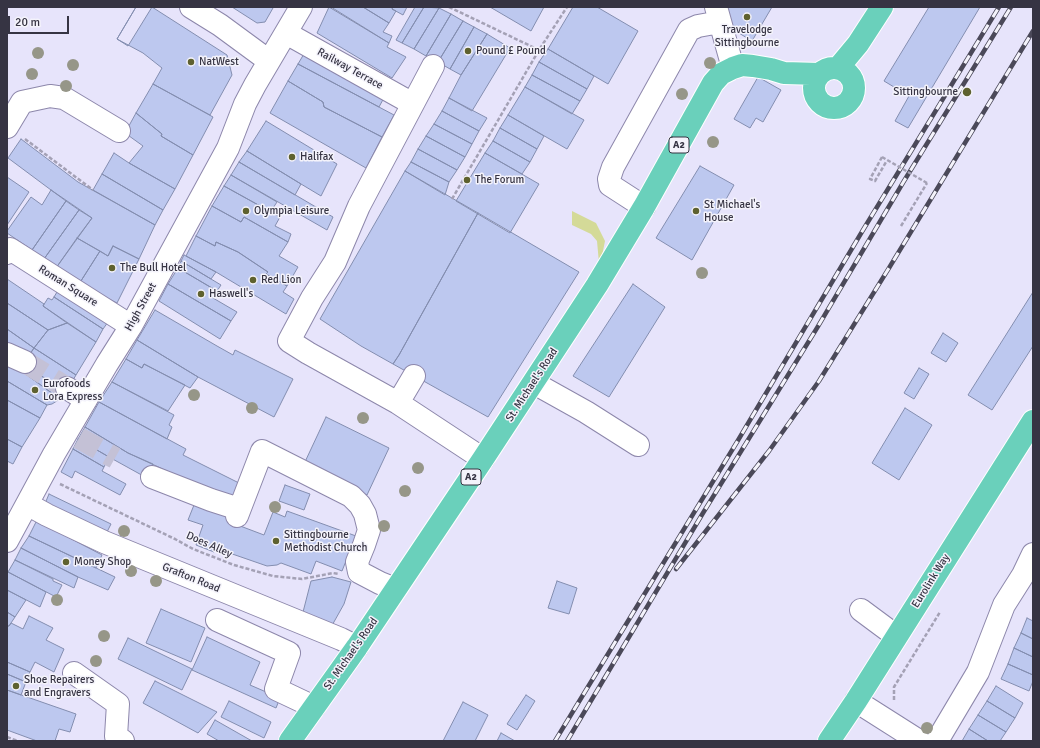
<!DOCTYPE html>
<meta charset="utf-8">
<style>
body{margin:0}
#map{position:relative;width:1040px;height:748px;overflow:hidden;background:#e7e4fb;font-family:Signika,sans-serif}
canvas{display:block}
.frame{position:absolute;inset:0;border:8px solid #363443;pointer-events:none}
.scale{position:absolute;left:8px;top:16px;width:61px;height:18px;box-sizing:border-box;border:2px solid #363443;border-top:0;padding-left:5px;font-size:12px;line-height:14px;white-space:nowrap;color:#363443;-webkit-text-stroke:3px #f4f3fb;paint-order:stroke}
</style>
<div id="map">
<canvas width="1040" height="748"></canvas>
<div class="frame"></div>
<div class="scale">20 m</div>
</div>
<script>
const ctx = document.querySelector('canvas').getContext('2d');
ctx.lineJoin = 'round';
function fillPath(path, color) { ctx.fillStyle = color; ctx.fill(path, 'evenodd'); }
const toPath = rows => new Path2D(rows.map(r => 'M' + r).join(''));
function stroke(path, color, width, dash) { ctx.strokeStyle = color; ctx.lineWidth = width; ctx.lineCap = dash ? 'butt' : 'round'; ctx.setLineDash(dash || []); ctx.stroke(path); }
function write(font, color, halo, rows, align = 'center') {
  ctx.font = font + ' Signika,sans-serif'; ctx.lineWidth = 3; ctx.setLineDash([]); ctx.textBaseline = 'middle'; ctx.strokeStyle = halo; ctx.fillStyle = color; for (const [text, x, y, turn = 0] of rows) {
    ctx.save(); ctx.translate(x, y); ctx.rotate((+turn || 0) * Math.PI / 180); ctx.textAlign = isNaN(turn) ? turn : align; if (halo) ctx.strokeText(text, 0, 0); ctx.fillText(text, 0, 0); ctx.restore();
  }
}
const green = toPath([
 [572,211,596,223,605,241,602,256,599,263,597,241,591,234,572,225]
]);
const building = toPath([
 [136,7,152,7,227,55,232,75,210,115,153,84,162,68,143,53,117,39,136,7],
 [136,7,152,7,128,46,117,39,136,7],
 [232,7,271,7,273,8,265,22,257,23,232,7],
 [329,7,389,43,387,47,406,57,392,78,317,33,329,7],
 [331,7,363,7,389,23,383,32,392,36,389,43,331,7],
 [363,7,393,7,392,9,396,11,389,23,363,7],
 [393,7,407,7,403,15,392,9,393,7],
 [415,7,424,7,402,43,396,40,415,7],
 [424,7,439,8,414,49,402,43,424,7],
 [490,7,544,7,531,31,490,7],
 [573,7,597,7,638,31,608,84,548,49,573,7],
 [726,7,772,7,752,41,729,27,726,7],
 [929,7,980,7,908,128,895,121,909,96,884,81,929,7],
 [439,8,451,14,426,56,414,49,439,8],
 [451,14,463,21,438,62,426,56,451,14],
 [463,21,474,27,450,69,438,62,463,21],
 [474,27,487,34,461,75,450,69,474,27],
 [487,34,510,48,472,111,449,98,461,75,487,34],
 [308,47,386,94,379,107,298,64,308,47],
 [548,49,594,76,587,89,539,62,548,49],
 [539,62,587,89,580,101,532,75,539,62],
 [298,64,394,115,382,137,324,107,323,102,288,81,298,64],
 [532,75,580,101,572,114,525,87,532,75],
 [758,77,781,90,763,122,756,118,750,128,734,119,758,77],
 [288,81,323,102,324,107,382,137,366,168,270,113,288,81],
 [153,84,213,117,193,155,161,136,162,134,136,113,153,84],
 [525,87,584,120,567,149,508,115,525,87],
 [449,98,487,118,479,131,442,111,449,98],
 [442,111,479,131,472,144,434,124,442,111],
 [136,113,162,134,161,136,193,155,175,189,129,163,143,146,125,133,136,113],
 [508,115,544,136,537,149,500,128,508,115],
 [266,121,337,164,321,196,301,184,247,151,266,121],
 [434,124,472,144,465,157,426,136,434,124],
 [500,128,537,149,530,162,493,141,500,128],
 [426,136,465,157,457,170,418,149,426,136],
 [21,139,78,182,155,225,139,259,113,246,108,256,77,238,92,218,51,190,8,158,21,139],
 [493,141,530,162,522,174,485,153,493,141],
 [418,149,457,170,449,182,411,162,418,149],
 [247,151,301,184,295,195,239,162,247,151],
 [114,153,129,163,175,189,163,210,102,174,114,153],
 [485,153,539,184,510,233,456,201,485,153],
 [239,162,333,217,327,230,231,175,239,162],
 [411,162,449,182,445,195,405,171,411,162],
 [700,166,734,185,692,260,656,238,700,166],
 [405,171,478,213,399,355,393,364,361,346,320,319,405,171],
 [102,174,163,210,155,225,93,190,102,174],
 [231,175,277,202,273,208,282,213,280,217,224,186,231,175],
 [7,177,29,192,7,225,7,177],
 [224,186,280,217,275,226,291,234,288,242,244,217,241,222,212,206,224,186],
 [51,190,66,201,32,250,7,233,7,231,31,197,42,205,51,190],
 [66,201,79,210,44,259,32,250,66,201],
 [212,206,241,222,244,217,288,242,279,256,298,267,287,286,266,274,268,272,238,252,216,242,215,246,196,236,212,206],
 [79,210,92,218,56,268,44,259,79,210],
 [478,213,579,272,488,417,393,364,399,355,478,213],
 [196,236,215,246,216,242,238,252,268,272,266,274,287,286,283,292,294,299,286,314,216,272,186,256,196,236],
 [77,238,100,251,79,284,56,268,77,238],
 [113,246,139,259,117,303,79,284,100,251,108,256,113,246],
 [184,255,216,272,211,279,181,261,184,255],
 [181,261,221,285,217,291,178,268,181,261],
 [178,268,217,291,213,298,237,312,231,321,168,284,178,268],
 [7,279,44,304,43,306,67,323,48,330,7,303,7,279],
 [168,284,231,321,220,339,159,301,168,284],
 [633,284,665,307,609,397,573,376,633,284],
 [60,287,111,318,103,329,54,297,60,287],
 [1033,292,1033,346,992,410,968,395,1033,292],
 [54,297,103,329,96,342,43,306,48,298,52,300,54,297],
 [7,303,48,330,34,348,7,329,7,303],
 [155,310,217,346,233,355,235,350,293,379,274,417,198,377,137,340,155,310],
 [67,323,96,342,76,375,34,348,48,330,67,323],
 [7,329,34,348,26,360,7,347,7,329],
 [943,333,958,343,946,362,931,353,943,333],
 [137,340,198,377,190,388,144,364,142,368,126,359,137,340],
 [34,348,76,375,66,392,23,364,34,348],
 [126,359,142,368,144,364,185,385,168,411,112,382,126,359],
 [9,362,60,399,52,404,47,405,7,381,7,364,9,362],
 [23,364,66,392,60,399,20,370,23,364],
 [919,368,929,374,914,399,904,393,919,368],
 [7,381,47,405,40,418,7,400,7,381],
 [112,382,174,415,169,425,172,427,167,439,99,402,112,382],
 [7,400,40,418,22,447,7,439,7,400],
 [99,402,186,449,183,455,239,483,232,501,128,453,85,427,99,402],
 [905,408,932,425,899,480,872,463,905,408],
 [326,417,389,448,367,495,304,464,326,417],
 [85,427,128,453,153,464,147,478,109,457,78,439,85,427],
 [7,439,22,447,13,464,7,461,7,439],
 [78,439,109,457,104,467,73,449,78,439],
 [73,449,104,467,102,471,126,484,120,495,75,471,72,478,61,472,73,449],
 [285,485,310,494,304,510,279,501,285,485],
 [49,494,111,524,103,540,42,511,49,494],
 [196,500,231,513,227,521,264,535,273,512,285,517,287,511,356,536,342,571,316,561,311,574,281,563,277,565,267,566,215,548,214,552,196,545,203,525,188,520,196,500],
 [40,514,66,536,102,555,96,568,29,536,40,514],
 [29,536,115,577,108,590,78,577,21,548,29,536],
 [21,548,78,577,74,588,15,560,21,548],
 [15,560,53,579,53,581,62,585,56,597,8,572,15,560],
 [8,572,46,592,40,607,7,590,7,574,8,572],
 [332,577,351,582,344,604,330,629,302,616,311,581,332,577],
 [557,581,577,588,569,614,548,608,557,581],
 [7,590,26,600,15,617,7,612,7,590],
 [161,609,205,628,191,662,146,643,161,609],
 [7,612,15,617,9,626,7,626,7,612],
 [29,616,53,628,46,640,64,649,54,672,35,662,30,672,7,662,7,626,9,626,11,623,23,629,29,616],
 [1027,618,1033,621,1033,639,1021,633,1027,618],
 [1021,633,1033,639,1033,657,1014,648,1021,633],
 [207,637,260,662,250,685,280,698,276,708,192,670,207,637],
 [128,638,192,669,182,690,118,659,128,638],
 [1014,648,1033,657,1033,675,1008,664,1014,648],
 [7,662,30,672,26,682,7,674,7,662],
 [1008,664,1033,675,1033,681,1029,691,1001,679,1008,664],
 [7,674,26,682,21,695,7,690,7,674],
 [155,681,217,712,198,733,143,703,155,681],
 [996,686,1023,703,1015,718,987,701,996,686],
 [7,690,76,714,70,732,59,729,55,741,37,741,7,730,7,690],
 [526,695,535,701,517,730,507,724,526,695],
 [229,701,271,722,264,738,221,717,229,701],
 [987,701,1015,718,1006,732,978,715,987,701],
 [463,702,488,715,475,741,443,741,463,702],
 [978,715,1006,732,1000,741,988,741,969,729,978,715],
 [215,720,252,741,219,741,207,734,215,720],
 [969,729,988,741,962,741,969,729],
 [501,733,515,741,497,741,501,733]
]);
const minorTunnel = toPath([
 [25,362,67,388],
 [79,438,115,458]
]);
const path = toPath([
 [449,7,539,50],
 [25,139,93,190],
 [882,157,870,179,875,181,886,162],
 [452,199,539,50,567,7],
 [901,226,927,183],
 [60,484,175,539,193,549,234,565,273,576,302,579,333,573,339,574],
 [894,700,894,687,940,612],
 [7,737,18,741]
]);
const minor = toPath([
 [191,7,220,25,269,61],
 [716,7,733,68],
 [286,33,413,104],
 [433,66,359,206,335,262,312,298,289,341,308,353,398,403,483,459],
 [7,127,22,102,50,96,64,98,119,131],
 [644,207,610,185,609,179,613,167,689,30,698,26,720,22],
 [7,253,10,249,131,326],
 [7,354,25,362],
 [534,383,586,412,638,445],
 [67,388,86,400],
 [398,403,414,376],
 [152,477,211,500,239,509],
 [27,504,47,515,104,542,341,639,357,647],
 [237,516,262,451,351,496,360,505,365,514,369,530,364,545,357,562,359,572,380,583,395,589],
 [7,541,27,504,54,454,107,364,131,326,228,148,245,104,255,85,301,7],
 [861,610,896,636],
 [217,620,289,653,276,689,314,707],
 [74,673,118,704,116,736,123,741],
 [856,701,919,741],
 [937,741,978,672,1004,605,1023,575,1033,554]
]);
const major = toPath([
 [838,68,858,44,882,7],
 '814 88a20 20 0 1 1 40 0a20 20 0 1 1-40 0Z',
 [290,741,357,647,483,459,597,285,644,207,713,83,721,74,733,68,742,65,753,66,771,69,784,73,820,74],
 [829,741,856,701,1033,421]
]);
const rail = toPath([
 [676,569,769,451,819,381,889,268,1033,31],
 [555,741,737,442,863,230,999,7],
 [567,741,703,513,817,328,904,181,1011,7]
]);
const pathBridge = toPath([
 [882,157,927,183]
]);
const trees = [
 [38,53],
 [710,63],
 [73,65],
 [32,74],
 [66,86],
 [682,94],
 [713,142],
 [702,273],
 [194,395],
 [252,408],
 [363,418],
 [418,468],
 [405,491],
 [275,507],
 [384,526],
 [124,531],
 [131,571],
 [156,581],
 [57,600],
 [104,636],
 [96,661],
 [927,728]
];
const markers = [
 [747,17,4,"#5e612f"],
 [468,51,4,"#5e612f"],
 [191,62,4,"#5e612f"],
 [967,92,5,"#5e612f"],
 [292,157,4,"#5e612f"],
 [467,180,4,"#5e612f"],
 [246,211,4,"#5e612f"],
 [696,211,4,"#5e612f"],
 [112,268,4,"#5e612f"],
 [253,280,4,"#5e612f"],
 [201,294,4,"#5e612f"],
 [35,390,4,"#5e612f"],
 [276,541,4,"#5e612f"],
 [66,562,4,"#5e612f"],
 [16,686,4,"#5e612f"]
];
const shields = [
 [679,145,20],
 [471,477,20]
];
const shieldNames = [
 ["A2",679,145],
 ["A2",471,477]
];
const poiNames = [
 ["Travelodge",747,30,"center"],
 ["Sittingbourne",747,43,"center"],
 ["Pound £ Pound",476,51],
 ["NatWest",199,62],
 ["Sittingbourne",958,92,"right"],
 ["Halifax",300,157],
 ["The Forum",475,180],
 ["St Michael's",704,205],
 ["House",704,218],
 ["Olympia Leisure",254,211],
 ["The Bull Hotel",120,268],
 ["Red Lion",261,280],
 ["Haswell's",209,294],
 ["Eurofoods",43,384],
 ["Lora Express",43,397],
 ["Sittingbourne",284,535],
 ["Methodist Church",284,548],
 ["Money Shop",74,562],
 ["Shoe Repairers",24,680],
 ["and Engravers",24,693]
];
const streetNames = [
 ["Railway Terrace",350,69,29],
 ["Roman Square",68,286,32],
 ["High Street",141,307,-61],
 ["St. Michael's Road",532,385,-57],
 ["Does Alley",209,545,24],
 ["Grafton Road",191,578,22],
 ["Eurolink Way",931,581,-58],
 ["St. Michael's Road",351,654,-55]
];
fillPath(green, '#d4da98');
fillPath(building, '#bdc8ef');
stroke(building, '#838daf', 1);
stroke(minorTunnel, '#c4c1d6', 22, [22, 11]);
stroke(minor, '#8d87ab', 24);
stroke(major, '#fff', 24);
stroke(path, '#a4a1b5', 2.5, [4, 2]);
stroke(minor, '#fff', 22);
stroke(major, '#6ad0bb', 22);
stroke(rail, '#4b4959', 4.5);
stroke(rail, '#f4f3fb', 3, [9]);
stroke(pathBridge, '#a4a1b5', 2.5, [4, 2]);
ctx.fillStyle = '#969688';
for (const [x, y] of trees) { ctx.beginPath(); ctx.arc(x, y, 6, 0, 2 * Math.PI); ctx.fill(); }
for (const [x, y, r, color] of markers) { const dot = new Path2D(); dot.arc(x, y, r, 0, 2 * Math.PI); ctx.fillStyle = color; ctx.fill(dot); stroke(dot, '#f4f3fb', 1.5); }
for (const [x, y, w] of shields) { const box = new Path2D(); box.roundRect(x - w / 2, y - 8, w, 16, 3); ctx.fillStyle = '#f4f3fb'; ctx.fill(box); stroke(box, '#363443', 1); }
write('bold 10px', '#363443', null, shieldNames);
write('11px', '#363443', '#f4f3fb', poiNames, 'left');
write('11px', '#363443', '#f4f3fb', streetNames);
</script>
